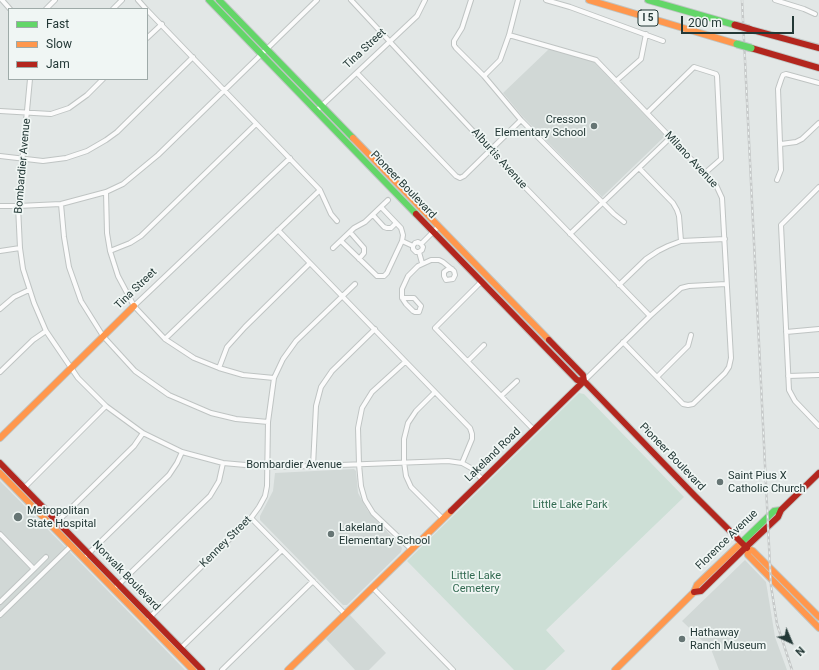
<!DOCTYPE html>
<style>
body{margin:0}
#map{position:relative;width:819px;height:670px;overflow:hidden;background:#e2e7e6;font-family:Roboto,sans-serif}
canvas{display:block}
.legend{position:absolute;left:8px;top:8px;width:140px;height:72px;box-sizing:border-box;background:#f0f6f4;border:1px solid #9eaaa8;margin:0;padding:5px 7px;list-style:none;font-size:12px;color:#233836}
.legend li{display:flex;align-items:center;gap:8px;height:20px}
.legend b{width:20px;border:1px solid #9eaaa8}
.north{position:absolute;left:771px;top:622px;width:40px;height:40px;-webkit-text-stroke:3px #f0f6f4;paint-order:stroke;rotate:136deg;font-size:11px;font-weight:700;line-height:16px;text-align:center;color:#233836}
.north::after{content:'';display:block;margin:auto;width:14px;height:18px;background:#233836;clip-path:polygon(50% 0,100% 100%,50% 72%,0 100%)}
.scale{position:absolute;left:681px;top:16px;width:113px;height:18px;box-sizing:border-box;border:2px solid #233836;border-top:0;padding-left:5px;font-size:12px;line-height:14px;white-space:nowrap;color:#233836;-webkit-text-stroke:3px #f0f6f4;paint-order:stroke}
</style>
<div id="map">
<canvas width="819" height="670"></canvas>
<ul class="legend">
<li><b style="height:5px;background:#63d668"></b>Fast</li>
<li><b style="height:5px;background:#ff974d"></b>Slow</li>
<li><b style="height:5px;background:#b3261e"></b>Jam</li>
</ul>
<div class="north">N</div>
<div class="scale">200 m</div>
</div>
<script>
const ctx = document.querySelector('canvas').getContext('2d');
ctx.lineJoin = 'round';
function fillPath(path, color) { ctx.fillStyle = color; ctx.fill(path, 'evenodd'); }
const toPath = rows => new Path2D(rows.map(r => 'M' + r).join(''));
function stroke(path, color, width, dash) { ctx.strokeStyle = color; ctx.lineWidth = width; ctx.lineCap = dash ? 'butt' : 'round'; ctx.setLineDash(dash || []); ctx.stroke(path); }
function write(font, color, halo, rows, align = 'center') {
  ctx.font = font + ' Roboto,sans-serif'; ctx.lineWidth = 3.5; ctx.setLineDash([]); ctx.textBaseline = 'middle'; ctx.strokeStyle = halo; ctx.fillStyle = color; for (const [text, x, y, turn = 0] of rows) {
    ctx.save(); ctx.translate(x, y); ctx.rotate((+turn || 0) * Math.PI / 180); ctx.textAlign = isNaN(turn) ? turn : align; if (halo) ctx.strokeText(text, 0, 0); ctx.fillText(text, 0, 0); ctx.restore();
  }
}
const built = toPath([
 [549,49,593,61,665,136,602,197,523,117,503,93],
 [354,469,356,471,358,493,368,511,402,548,401,552,347,605,343,605,260,520,260,516,273,491,275,473],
 [0,481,71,553,185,670,0,670],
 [745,560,766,582,775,637,787,670,719,670,711,649,682,621],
 [350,615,386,653,369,670,355,670,326,639]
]);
const green = toPath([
 [579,393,584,394,684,497,546,630,565,651,545,670,514,670,407,561]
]);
const street = toPath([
 [2,0,10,9],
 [138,0,146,9],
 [351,0,473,131,490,151,650,316],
 [471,0,462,28,454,41,454,45,456,48,484,76,521,120,614,214,624,222],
 [546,0,570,7,663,41],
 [775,0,804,9,815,14],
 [46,9,55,0],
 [113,9,122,0],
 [147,10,320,190,331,214,337,221],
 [509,35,596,60,716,185,722,198,731,358,729,367,725,373,693,404,688,405,683,404,623,342],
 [147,38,162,24],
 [357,73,456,176,460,178,464,176,521,120],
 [484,76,500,60,509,35,518,0],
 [30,79,18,206,20,248,23,269,34,303,46,331,78,378,106,406,143,433,182,452,223,463,268,467,313,466,448,461,462,463,471,468,483,480],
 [616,81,641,59,646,34],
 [0,111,51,114,69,108,87,95,103,79],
 [316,111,417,16,425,0],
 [647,113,694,67,716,74,717,76,721,159,705,173],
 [781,144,796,142,802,139,819,123],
 [0,156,43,161,66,158,87,151,106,140,117,132,193,57],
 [639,168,673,203,677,210,679,216,681,241],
 [777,180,781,170,778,89,781,80,783,75,786,74,819,83],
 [819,187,781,225,789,390,795,401,819,426],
 [106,192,107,233,110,251,118,276,134,306,165,339,194,358,219,368,243,375,274,378],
 [61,204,64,237,69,267,81,301,103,336,135,371,169,395,211,413,236,419,268,422],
 [0,206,18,206,61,204,106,192,123,184,158,155,317,0],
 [373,215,384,227,387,228,391,228,396,223],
 [278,230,470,428,472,434,472,439,462,463],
 [350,232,364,248,364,253,359,259],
 [570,234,671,137],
 [341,241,377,276,384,276,387,273,402,241,403,235,401,228,381,207],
 [402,241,413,246],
 [421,244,438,227],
 [333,248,354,228,365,222,388,200],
 [0,251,20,248],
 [110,251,130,243,141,236,256,124],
 [419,252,416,252,413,249,413,246,415,243,418,242,421,244,423,247,422,250,419,252,422,263],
 [481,282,435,328,534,430],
 [619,285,646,259,658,251,668,246,681,241,725,239],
 [402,298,414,298,421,306,419,312,415,312,413,311,406,304,402,298,402,289,408,276,418,266,431,260,439,260,443,262,454,271,455,275,453,279,446,280,444,276,444,272,448,269,452,269],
 [134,306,290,158],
 [0,309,14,297,29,290],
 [786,332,819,329],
 [165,339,320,190],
 [468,361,484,345],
 [405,362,372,392,362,408,358,428,359,464,361,486,365,500,373,513,411,549],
 [219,368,227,347,245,327,310,263],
 [0,372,33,340,46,331],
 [788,376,819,375],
 [657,377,688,346,691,335],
 [584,381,650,316,681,288,689,286,726,284],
 [435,392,416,411,408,423,404,439,404,462,406,476,411,487,443,519],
 [501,396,517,381],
 [313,466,316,406,321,387,332,371,375,329],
 [24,488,106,406],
 [251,518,345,614],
 [56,523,134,446,143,433],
 [0,534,33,568,35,568,46,557],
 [87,555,169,475,177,463,182,452],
 [117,586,210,496,219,481,223,463],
 [373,588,453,670],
 [0,602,35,568],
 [0,615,71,546],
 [149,618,251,518,259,507,265,496,267,486,268,422,274,378,283,359,296,341,355,284],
 [181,648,282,550],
 [222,670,313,581]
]);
const fast = toPath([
 [209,0,416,214],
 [219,0,353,138],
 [648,0,735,25],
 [741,543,774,511,781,510]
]);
const slow = toPath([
 [589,0,737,44],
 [353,138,549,340],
 [0,438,134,306],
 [0,473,193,670],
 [746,547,748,555,819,628],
 [747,548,753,551,819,617],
 [288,670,451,511],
 [615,670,694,592,697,585,741,543]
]);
const jam = toPath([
 [749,29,819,48],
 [751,48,819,68],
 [416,214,577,380,584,381],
 [549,340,583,375,584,381,694,495,747,548],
 [0,463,202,670],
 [451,511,584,381],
 [746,547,778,517,781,510,819,473],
 [694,592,701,591,746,547]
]);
const rail = toPath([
 [742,0,771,586,777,624,792,670]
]);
const fastBridge = toPath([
 [737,44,751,48]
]);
const jamBridge = toPath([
 [735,25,749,29]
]);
const markers = [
 [594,126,4,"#667574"],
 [720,482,4,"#667574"],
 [18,517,5,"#667574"],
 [331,534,4,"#667574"],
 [682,639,4,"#667574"]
];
const shields = [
 [648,18,20]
];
const shieldNames = [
 ["I 5",648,18]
];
const streetNames = [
 ["Tina Street",365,49,-43],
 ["Alburtis Avenue",499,159,48],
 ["Milano Avenue",691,160,47],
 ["Bombardier Avenue",23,166,-85],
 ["Pioneer Boulevard",403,185,46],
 ["Tina Street",136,289,-44],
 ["Lakeland Road",493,455,-44],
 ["Pioneer Boulevard",672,457,46],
 ["Bombardier Avenue",294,465],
 ["Florence Avenue",727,540,-44],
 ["Kenney Street",226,542,-45],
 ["Norwalk Boulevard",126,576,46]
];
const poiNames = [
 ["Cresson",586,120,"right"],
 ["Elementary School",586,133,"right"],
 ["Saint Pius X",728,476],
 ["Catholic Church",728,489],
 ["Metropolitan",27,511],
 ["State Hospital",27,524],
 ["Lakeland",339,528],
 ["Elementary School",339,541],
 ["Hathaway",690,633],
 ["Ranch Museum",690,646]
];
const parkNames = [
 ["Little Lake Park",570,505],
 ["Little Lake",476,576],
 ["Cemetery",476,589]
];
fillPath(built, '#d1d8d6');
fillPath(green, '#cddfd6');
stroke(street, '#bfc4c3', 6);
stroke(fast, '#bfc5c3', 8);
stroke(slow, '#bfc5c3', 8);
stroke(jam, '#bfc5c3', 8);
stroke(street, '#fbfbfb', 4);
stroke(fast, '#63d668', 6);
stroke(slow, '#ff974d', 6);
stroke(jam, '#b3261e', 6);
stroke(rail, '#c6c9c9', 2.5);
stroke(rail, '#f0f6f4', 1, [3]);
stroke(fastBridge, '#bcc3c3', 9, []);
stroke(jamBridge, '#bcc3c3', 9, []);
stroke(fastBridge, '#63d668', 7);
stroke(jamBridge, '#b3261e', 7);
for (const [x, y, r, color] of markers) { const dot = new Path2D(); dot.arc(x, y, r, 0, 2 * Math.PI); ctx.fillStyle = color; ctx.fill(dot); stroke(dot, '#f0f6f4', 1.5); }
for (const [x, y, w] of shields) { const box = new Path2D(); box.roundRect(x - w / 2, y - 8, w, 16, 3); ctx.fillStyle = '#f0f6f4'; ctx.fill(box); stroke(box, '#233836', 1); }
write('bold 10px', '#233836', null, shieldNames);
write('11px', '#233836', '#f0f6f4', streetNames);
write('11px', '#233836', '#f0f6f4', poiNames, 'left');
write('11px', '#326a51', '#f0f6f4', parkNames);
</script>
